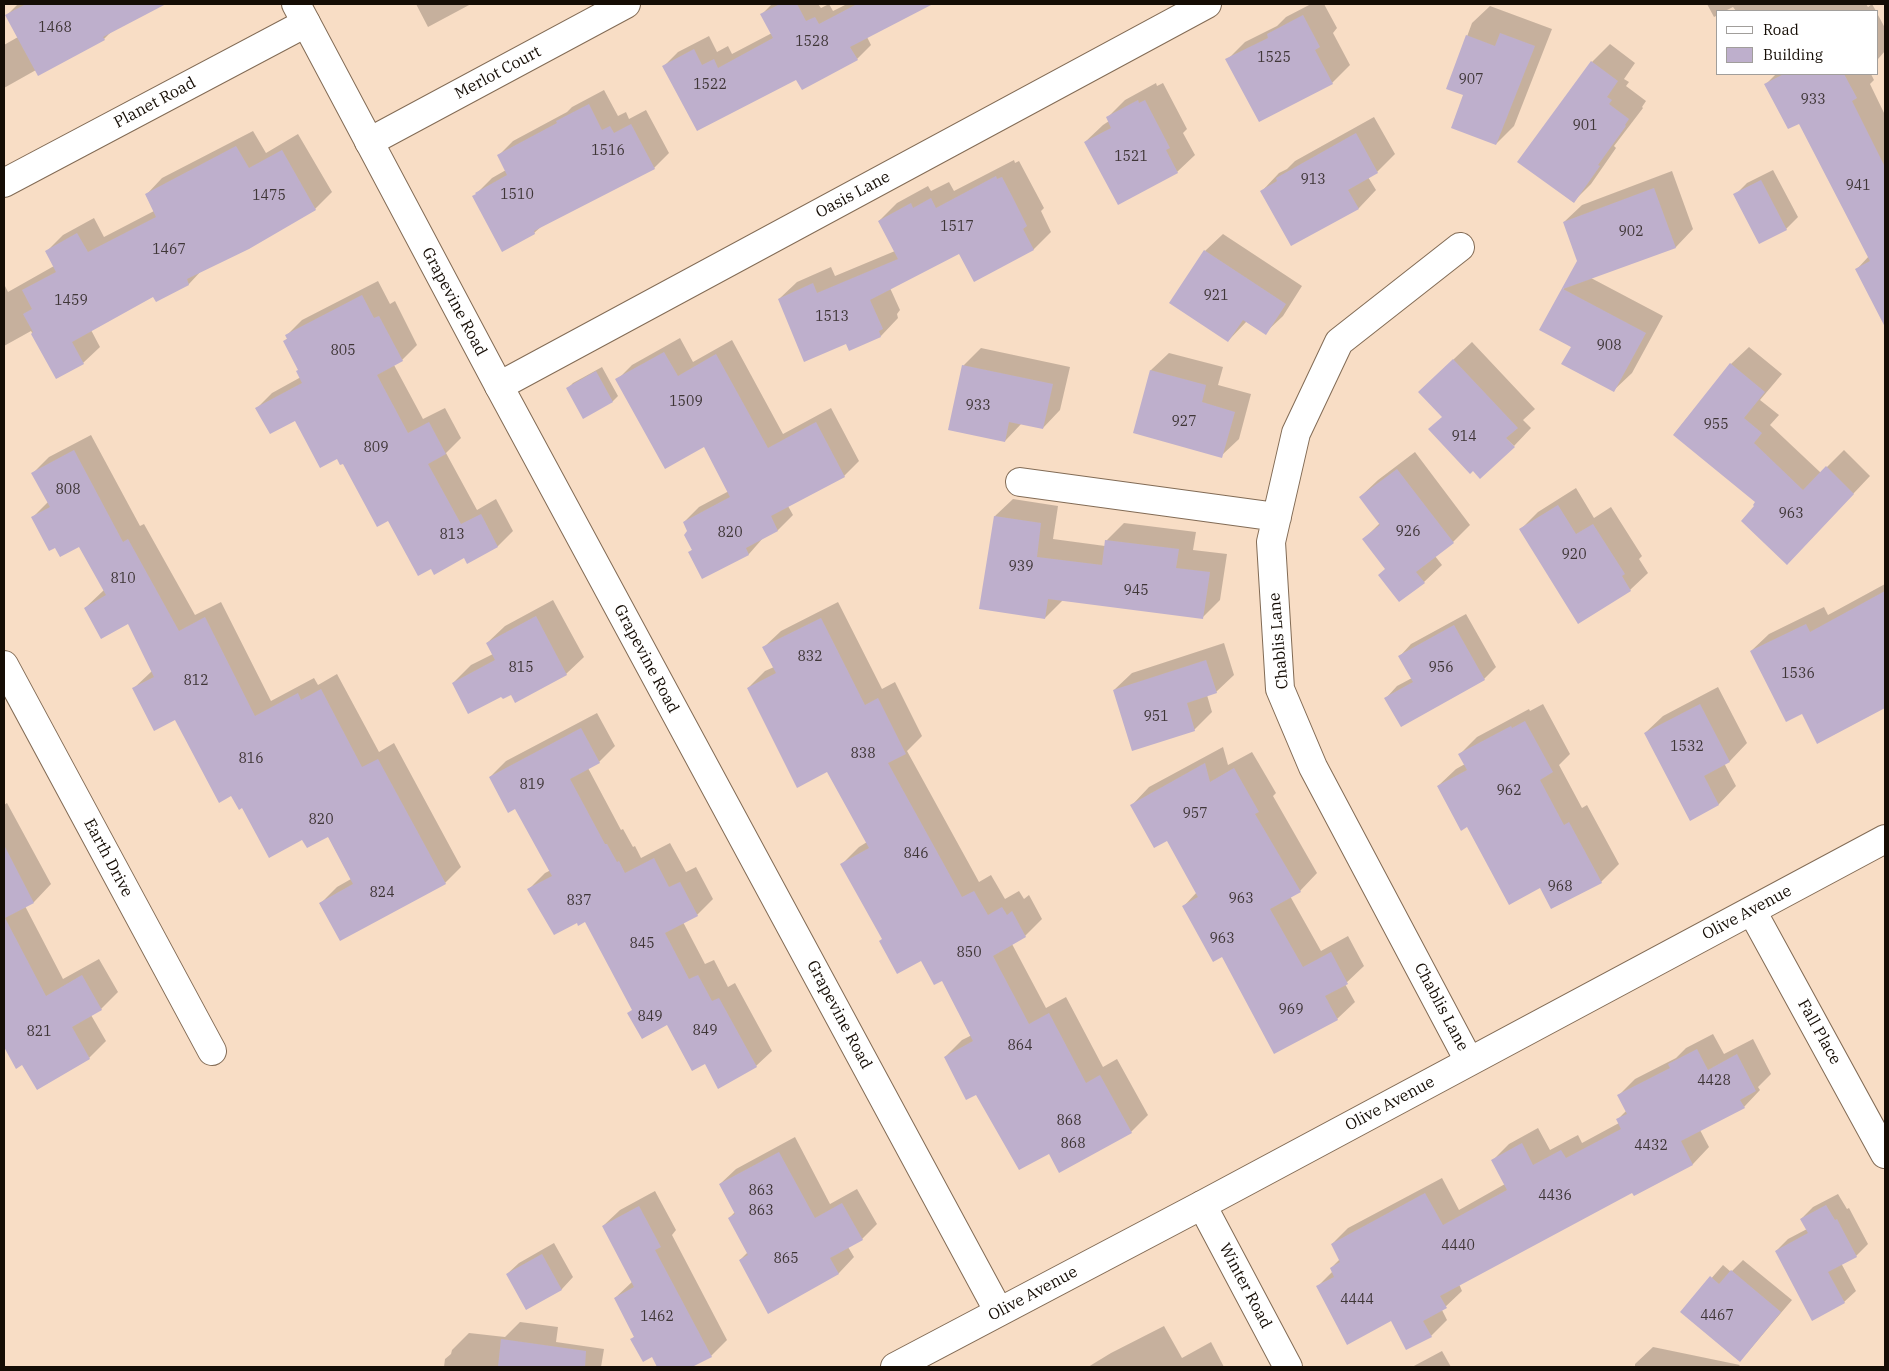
<!DOCTYPE html>
<style>
body{margin:0}
#map{position:relative;width:1889px;height:1371px;overflow:hidden;background:#f8ddc5;font-family:"IBM Plex Serif",serif}
canvas{display:block}
.frame{position:absolute;inset:0;border:5px solid #150d05;pointer-events:none}
.legend{position:absolute;left:1716px;top:10px;width:162px;height:65px;box-sizing:border-box;background:#fff;border:1px solid #a19e9b;margin:0;padding:6px 9px;list-style:none;font-size:15px;color:#150d05}
.legend li{display:flex;align-items:center;gap:10px;height:25px}
.legend b{width:25px;border:1px solid #a19e9b}
</style>
<div id="map">
<canvas width="1889" height="1371"></canvas>
<div class="frame"></div>
<ul class="legend">
<li><b style="height:6px;background:#fff"></b>Road</li>
<li><b style="height:14px;background:#beafcc"></b>Building</li>
</ul>
</div>
<script>
const ctx = document.querySelector('canvas').getContext('2d');
ctx.lineJoin = 'round';
function fillPath(path, color) { ctx.fillStyle = color; ctx.fill(path, 'evenodd'); }
const toPath = rows => new Path2D(rows.map(r => 'M' + r).join(''));
function stroke(path, color, width, dash) { ctx.strokeStyle = color; ctx.lineWidth = width; ctx.lineCap = dash ? 'butt' : 'round'; ctx.setLineDash(dash || []); ctx.stroke(path); }
function write(font, color, halo, rows, align = 'center') {
  ctx.font = font + ' "IBM Plex Serif",serif'; ctx.lineWidth = 4; ctx.setLineDash([]); ctx.textBaseline = 'middle'; ctx.strokeStyle = halo; ctx.fillStyle = color; for (const [text, x, y, turn = 0] of rows) {
    ctx.save(); ctx.translate(x, y); ctx.rotate((+turn || 0) * Math.PI / 180); ctx.textAlign = isNaN(turn) ? turn : align; if (halo) ctx.strokeText(text, 0, 0); ctx.fillText(text, 0, 0); ctx.restore();
  }
}
const shadow = toPath([
 [18,4,163,4,112,31,104,39,36,70,4,88,4,45,18,37,7,15],
 [416,4,471,4,428,27],
 [772,4,818,4,821,8,829,4,833,11,847,4,930,4,867,37,871,45,857,59,797,79,664,66,678,52,709,36,717,52,728,46,732,54,772,33,762,14],
 [1311,4,1324,4,1337,28,1333,33,1350,65,1332,83,1227,60,1245,42,1277,26,1286,17],
 [1707,4,1866,4,1868,7,1872,4,1876,11,1736,11,1733,7,1725,11,1718,11,1718,15,1714,17],
 [1490,6,1552,29,1514,126,1496,144,1465,95,1448,88,1472,23],
 [1878,15,1885,28,1885,51,1878,59],
 [1610,44,1635,63,1624,79,1629,82,1626,86,1646,101,1642,107,1643,108,1614,146,1616,148,1591,184,1573,202,1519,161,1592,62],
 [1776,74,1871,74,1874,80,1870,84,1885,115,1884,323,1857,269,1869,256,1799,122,1765,85],
 [1156,83,1157,86,1163,83,1187,129,1183,133,1195,155,1177,172,1085,142,1103,125,1109,121,1107,118,1125,100],
 [604,90,618,116,626,112,629,119,646,110,669,153,654,168,543,225,534,233,477,193,492,178,506,170,498,156,513,141,567,112,572,107],
 [1374,117,1395,154,1377,172,1368,177,1376,190,1359,208,1291,244,1262,191,1279,173,1287,169,1295,161],
 [253,131,266,153,298,134,332,192,315,209,202,270,189,284,156,300,154,295,91,330,100,347,83,363,57,378,31,331,4,346,4,284,8,292,54,266,46,252,63,235,94,218,104,237,154,211,146,195,162,178],
 [1014,160,1015,163,1019,161,1044,208,1041,211,1051,232,1034,249,974,280,960,252,890,288,900,310,897,314,898,318,881,336,849,349,846,342,779,299,797,282,831,267,835,276,895,251,879,221,897,203,928,186,931,191,949,182,954,191],
 [1773,170,1798,217,1786,229,1735,195,1747,183],
 [1672,171,1693,229,1676,247,1591,278,1663,316,1632,373,1614,390,1572,347,1541,330,1579,261,1564,222,1582,205],
 [1223,234,1302,286,1283,316,1265,333,1247,321,1228,341,1205,251],
 [378,281,390,304,395,301,417,345,402,360,394,365,423,419,445,408,461,438,446,453,477,510,496,499,513,531,498,546,468,562,465,557,389,519,344,462,295,419,257,408,272,393,301,377,299,370,284,341,288,338,286,336,302,320],
 [680,338,693,362,732,340,783,434,831,408,859,461,844,476,788,506,793,515,778,530,763,538,749,554,703,577,690,552,693,549,688,531,684,522,699,507,729,491,705,445,617,380,632,365],
 [1472,342,1535,409,1523,420,1531,428,1514,446,1437,375],
 [1749,347,1782,374,1760,400,1779,415,1770,425,1821,473,1844,450,1870,476,1805,545,1756,506,1757,502,1674,434,1731,364],
 [981,348,1070,367,1060,410,1043,428,1022,423,1005,441,963,366],
 [1169,353,1223,367,1218,385,1251,394,1239,439,1221,456,1134,432,1151,370],
 [602,367,618,396,613,401,583,417,568,388,573,383],
 [91,435,140,526,144,524,195,615,221,602,271,701,314,678,318,685,337,674,379,752,394,743,461,867,445,883,321,903,337,887,351,879,328,836,303,839,243,807,175,718,134,688,152,671,129,623,85,608,104,590,79,546,55,546,32,518,48,502,33,473,49,457],
 [1415,452,1470,525,1453,542,1435,556,1442,565,1424,582,1399,600,1386,568,1364,539,1380,523,1360,497,1378,480],
 [1576,488,1594,518,1611,507,1642,556,1639,559,1648,573,1630,590,1520,530,1538,512],
 [1013,499,1058,506,1053,539,1105,546,1106,541,1124,523,1196,532,1193,550,1227,554,1220,600,1203,617,1063,600,1045,618,981,608,995,516],
 [1885,584,1885,707,1818,742,1802,712,1751,651,1769,634,1824,607,1828,615],
 [553,600,584,657,566,674,512,693,453,683,471,665,493,654,487,643,505,626],
 [838,602,882,689,895,682,922,736,907,751,979,882,991,875,1005,899,1019,891,1024,899,1029,895,1042,919,1025,936,1012,944,1046,1008,1066,997,1103,1067,1117,1059,1148,1115,1131,1132,1049,1152,977,1093,945,1057,962,1040,972,1035,942,979,921,959,883,939,842,864,859,847,867,842,828,771,748,688,765,671,774,667,764,647,781,631],
 [1466,614,1496,667,1484,679,1401,725,1386,698,1397,686,1412,678,1400,656,1411,644],
 [1224,643,1234,675,1216,692,1207,695,1212,712,1194,730,1114,690,1132,673],
 [1718,687,1747,743,1730,761,1724,763,1736,786,1719,804,1690,819,1645,733,1663,716],
 [1543,704,1570,754,1559,765,1582,808,1587,805,1619,864,1601,882,1541,887,1468,825,1438,786,1456,769,1465,764,1460,754,1477,737,1529,709,1530,711],
 [597,713,615,746,599,762,588,768,621,830,623,829,633,847,635,846,641,858,670,843,686,872,696,867,713,899,697,915,683,922,705,964,714,960,728,987,735,983,772,1051,756,1066,706,1062,667,1023,633,1009,585,920,529,889,545,873,551,870,516,807,490,777,506,761],
 [1223,747,1228,765,1252,752,1276,793,1273,796,1317,873,1300,891,1290,896,1321,951,1348,936,1364,966,1345,984,1355,1002,1337,1019,1223,955,1183,907,1197,892,1167,839,1132,805,1149,787],
 [7,803,51,884,34,902,25,906,63,979,99,959,118,992,101,1009,91,1015,106,1041,89,1058,23,1063,17,1067,4,1043,4,805],
 [1713,1034,1724,1054,1753,1039,1771,1074,1758,1087,1760,1090,1744,1107,1700,1130,1709,1147,1693,1164,1634,1194,1633,1191,1459,1284,1462,1291,1442,1310,1447,1320,1431,1336,1318,1286,1333,1271,1331,1268,1340,1259,1332,1244,1348,1228,1442,1178,1459,1210,1505,1184,1493,1160,1509,1144,1538,1128,1550,1150,1578,1135,1582,1143,1619,1123,1618,1119,1627,1110,1619,1095,1635,1079,1676,1058,1686,1048],
 [795,1137,830,1204,857,1189,877,1224,862,1239,848,1247,854,1257,839,1273,768,1312,740,1260,748,1252,729,1218,735,1212,720,1184,736,1169],
 [655,1191,676,1230,672,1235,727,1340,711,1356,689,1367,658,1367,652,1355,632,1339,635,1336,615,1298,633,1281,603,1226,620,1210],
 [1838,1194,1847,1209,1849,1208,1868,1244,1856,1256,1841,1263,1856,1291,1844,1302,1776,1251,1788,1239,1807,1229,1801,1219,1813,1207],
 [554,1243,573,1277,562,1289,526,1309,507,1274,519,1263],
 [1743,1260,1792,1300,1740,1361,1682,1312,1723,1265,1731,1272],
 [520,1322,558,1327,556,1342,604,1349,601,1367,444,1367,445,1359,451,1354,452,1350,469,1333,505,1337],
 [1164,1326,1182,1358,1211,1342,1224,1367,1088,1367,1111,1353],
 [1653,1347,1740,1365,1738,1367,1635,1367,1635,1364],
 [1442,1351,1451,1367,1412,1367]
]);
const building = toPath([
 [26,4,166,4,103,37,105,40,38,76,5,15],
 [780,4,797,4,806,21,815,17,819,24,857,4,933,4,850,47,858,60,802,90,796,80,697,131,662,66,694,49,702,65,714,59,718,68,773,38,760,14],
 [1303,15,1320,47,1315,50,1333,84,1259,122,1225,59,1268,38,1267,34],
 [1500,33,1535,46,1496,145,1451,128,1463,95,1446,89,1466,35,1495,46],
 [1591,61,1618,81,1607,97,1612,100,1609,104,1629,119,1625,125,1626,126,1598,165,1600,166,1574,203,1517,162],
 [1784,74,1844,74,1857,98,1852,101,1885,167,1885,327,1855,269,1870,261,1799,124,1788,129,1764,84],
 [1138,100,1139,103,1145,100,1170,148,1166,150,1178,173,1118,205,1084,142,1111,128,1106,117],
 [589,104,602,130,610,126,614,133,631,124,655,169,534,231,535,234,502,252,472,196,476,194,475,193,507,175,497,155,557,123,556,121],
 [1356,133,1378,173,1348,190,1359,209,1291,246,1260,191,1277,181,1276,178],
 [236,146,249,168,282,150,316,210,249,249,187,279,189,285,156,302,153,297,72,342,84,364,56,379,31,334,33,332,23,314,32,309,22,290,56,272,45,251,77,233,88,252,156,217,145,194],
 [996,176,997,179,1002,177,1012,196,1027,226,1023,229,1034,250,974,282,959,254,870,300,883,329,879,331,881,337,849,351,846,344,804,362,778,299,813,283,817,293,898,259,878,221,911,203,913,208,931,198,936,208],
 [1761,180,1787,230,1759,244,1733,194],
 [1654,188,1676,248,1563,289,1646,333,1614,392,1561,364,1571,347,1539,330,1577,261,1563,222],
 [1204,250,1286,304,1266,335,1243,320,1228,342,1169,303],
 [362,295,374,318,379,316,403,361,377,375,408,433,429,422,446,454,428,464,461,524,481,514,498,547,467,564,464,558,434,575,431,569,418,576,388,521,377,527,343,464,340,465,337,459,320,468,295,421,270,434,255,408,302,383,296,371,298,370,283,341,287,339,285,335],
 [664,352,678,376,716,354,768,448,816,422,845,477,771,516,778,531,746,548,749,555,702,579,688,552,692,550,684,535,687,531,683,522,730,497,704,447,665,469,615,379],
 [1453,359,1518,428,1506,438,1515,447,1480,479,1473,471,1470,474,1428,429,1442,417,1418,392],
 [1730,363,1765,392,1744,418,1762,433,1754,443,1803,490,1826,466,1854,494,1787,565,1741,521,1754,506,1753,505,1755,502,1673,435],
 [962,365,1053,384,1043,429,1009,422,1005,442,948,430],
 [1150,370,1206,385,1202,402,1235,412,1222,458,1133,433],
 [596,371,613,402,583,419,566,388],
 [74,450,123,542,128,539,179,631,205,617,255,716,298,693,301,700,321,689,362,767,378,759,446,884,340,941,319,903,353,884,328,837,307,848,302,840,269,858,242,808,239,810,231,796,219,803,175,720,154,731,132,688,154,677,128,624,101,639,84,608,106,595,79,547,60,557,55,548,49,551,31,517,50,507,31,473],
 [1397,469,1454,543,1416,572,1425,583,1399,602,1378,575,1385,569,1362,539,1380,525,1359,497],
 [1558,505,1576,534,1593,524,1625,574,1622,576,1631,591,1578,624,1519,529],
 [994,516,1041,523,1037,557,1102,565,1105,540,1179,549,1176,568,1210,572,1203,619,1048,599,1045,619,979,609],
 [1885,591,1885,708,1817,744,1802,714,1786,722,1750,651,1806,624,1810,632],
 [536,616,567,675,515,703,511,695,503,699,501,697,468,714,452,683,495,660,486,643],
 [821,618,865,705,878,698,906,754,888,763,962,897,974,891,988,915,1002,907,1007,915,1012,911,1026,937,993,956,1029,1024,1049,1013,1086,1083,1100,1075,1132,1133,1059,1173,1049,1154,1019,1170,976,1095,966,1100,944,1057,973,1041,942,981,934,985,921,961,897,974,879,941,882,939,840,864,869,848,827,772,797,788,747,688,776,673,762,647],
 [1454,625,1485,680,1401,727,1384,698,1413,682,1398,656],
 [1206,660,1217,693,1187,703,1195,731,1132,751,1113,690],
 [1700,704,1730,762,1704,776,1719,805,1690,821,1644,733],
 [1525,721,1553,772,1540,780,1564,825,1569,822,1602,883,1551,909,1540,888,1509,905,1467,827,1461,831,1437,786,1467,770,1458,754,1511,726,1512,728],
 [581,728,600,763,570,779,605,844,607,844,617,862,619,861,625,873,654,858,669,887,680,882,698,916,665,933,689,979,698,975,712,1001,719,998,757,1067,718,1089,705,1064,692,1071,667,1025,642,1039,627,1013,632,1010,585,922,578,926,577,923,554,935,527,889,552,876,515,809,508,813,489,777],
 [1205,763,1210,782,1234,768,1259,812,1255,814,1301,892,1270,909,1303,967,1331,952,1348,984,1325,996,1338,1020,1274,1054,1222,957,1213,962,1182,906,1198,897,1167,841,1154,848,1130,805],
 [4,845,34,903,5,918,46,996,82,975,102,1010,72,1027,90,1059,37,1090,22,1065,16,1069,4,1047],
 [1697,1049,1708,1070,1737,1054,1756,1091,1740,1100,1745,1108,1681,1141,1693,1165,1634,1196,1632,1193,1440,1296,1447,1308,1423,1321,1432,1337,1406,1350,1391,1321,1347,1345,1316,1286,1334,1277,1330,1268,1340,1262,1331,1244,1425,1193,1443,1225,1507,1190,1491,1160,1522,1143,1533,1165,1561,1150,1566,1158,1621,1129,1616,1119,1627,1114,1617,1095,1670,1068,1668,1064],
 [779,1152,815,1218,842,1203,863,1240,830,1258,839,1274,768,1314,739,1260,748,1255,728,1218,735,1214,719,1184],
 [1826,1205,1835,1220,1837,1219,1857,1257,1828,1272,1845,1303,1812,1321,1775,1251,1808,1233,1800,1219],
 [639,1206,661,1247,655,1250,712,1357,692,1367,657,1367,652,1357,643,1362,630,1339,634,1337,614,1298,634,1287,602,1226],
 [542,1254,562,1290,526,1310,506,1274],
 [1731,1270,1781,1312,1740,1362,1680,1312,1710,1276,1719,1284],
 [501,1339,586,1351,585,1367,498,1367]
]);
const minor = toPath([
 [369,142,626,4],
 [4,183,306,23],
 [1460,247,1339,342,1296,433,1271,542,1280,689,1313,767,1469,1061],
 [499,386,1207,4],
 [1020,482,1277,517],
 [4,665,212,1051],
 [1752,911,1885,1154],
 [1202,1205,1288,1367]
]);
const major = toPath([
 [296,4,499,386,999,1312],
 [895,1367,1202,1205,1885,839]
]);
const numberNames = [
 ["1468",55,28],
 ["1528",812,42],
 ["1525",1274,58],
 ["907",1471,80],
 ["1522",710,85],
 ["933",1813,100],
 ["901",1585,126],
 ["1516",608,151],
 ["1521",1131,157],
 ["913",1313,180],
 ["941",1858,186],
 ["1510",517,195],
 ["1475",269,196],
 ["1517",957,227],
 ["902",1631,232],
 ["1467",169,250],
 ["921",1216,296],
 ["1459",71,301],
 ["1513",832,317],
 ["908",1609,346],
 ["805",343,351],
 ["1509",686,402],
 ["933",978,406],
 ["927",1184,422],
 ["955",1716,425],
 ["914",1464,437],
 ["809",376,448],
 ["808",68,490],
 ["963",1791,514],
 ["926",1408,532],
 ["820",730,533],
 ["813",452,535],
 ["920",1574,555],
 ["939",1021,567],
 ["810",123,579],
 ["945",1136,591],
 ["832",810,657],
 ["815",521,668],
 ["956",1441,668],
 ["1536",1798,674],
 ["812",196,681],
 ["951",1156,717],
 ["1532",1687,747],
 ["838",863,754],
 ["816",251,759],
 ["819",532,785],
 ["962",1509,791],
 ["957",1195,814],
 ["820",321,820],
 ["846",916,854],
 ["968",1560,887],
 ["824",382,893],
 ["963",1241,899],
 ["837",579,901],
 ["963",1222,939],
 ["845",642,944],
 ["850",969,953],
 ["969",1291,1010],
 ["849",650,1017],
 ["849",705,1031],
 ["821",39,1032],
 ["864",1020,1046],
 ["4428",1714,1081],
 ["868",1069,1121],
 ["868",1073,1144],
 ["4432",1651,1146],
 ["863",761,1191],
 ["4436",1555,1196],
 ["863",761,1211],
 ["4440",1458,1246],
 ["865",786,1259],
 ["4444",1357,1300],
 ["4467",1717,1316],
 ["1462",657,1317]
];
const streetNames = [
 ["Merlot Court",498,73,-28],
 ["Planet Road",155,103,-28],
 ["Oasis Lane",853,195,-28],
 ["Grapevine Road",454,302,62],
 ["Chablis Lane",1279,641,-95],
 ["Grapevine Road",646,659,62],
 ["Earth Drive",108,858,62],
 ["Olive Avenue",1747,913,-28],
 ["Chablis Lane",1441,1007,62],
 ["Grapevine Road",839,1015,62],
 ["Fall Place",1819,1032,61],
 ["Olive Avenue",1390,1104,-28],
 ["Winter Road",1245,1286,62],
 ["Olive Avenue",1033,1294,-28]
];
fillPath(shadow, '#0003');
fillPath(building, '#beafcc');
stroke(minor, '#826b55', 30);
stroke(major, '#826b55', 30);
stroke(minor, '#fff', 28);
stroke(major, '#fff', 28);
write('14px', '#3f3637', null, numberNames);
write('16px', '#150d05', '#fff', streetNames);
</script>
